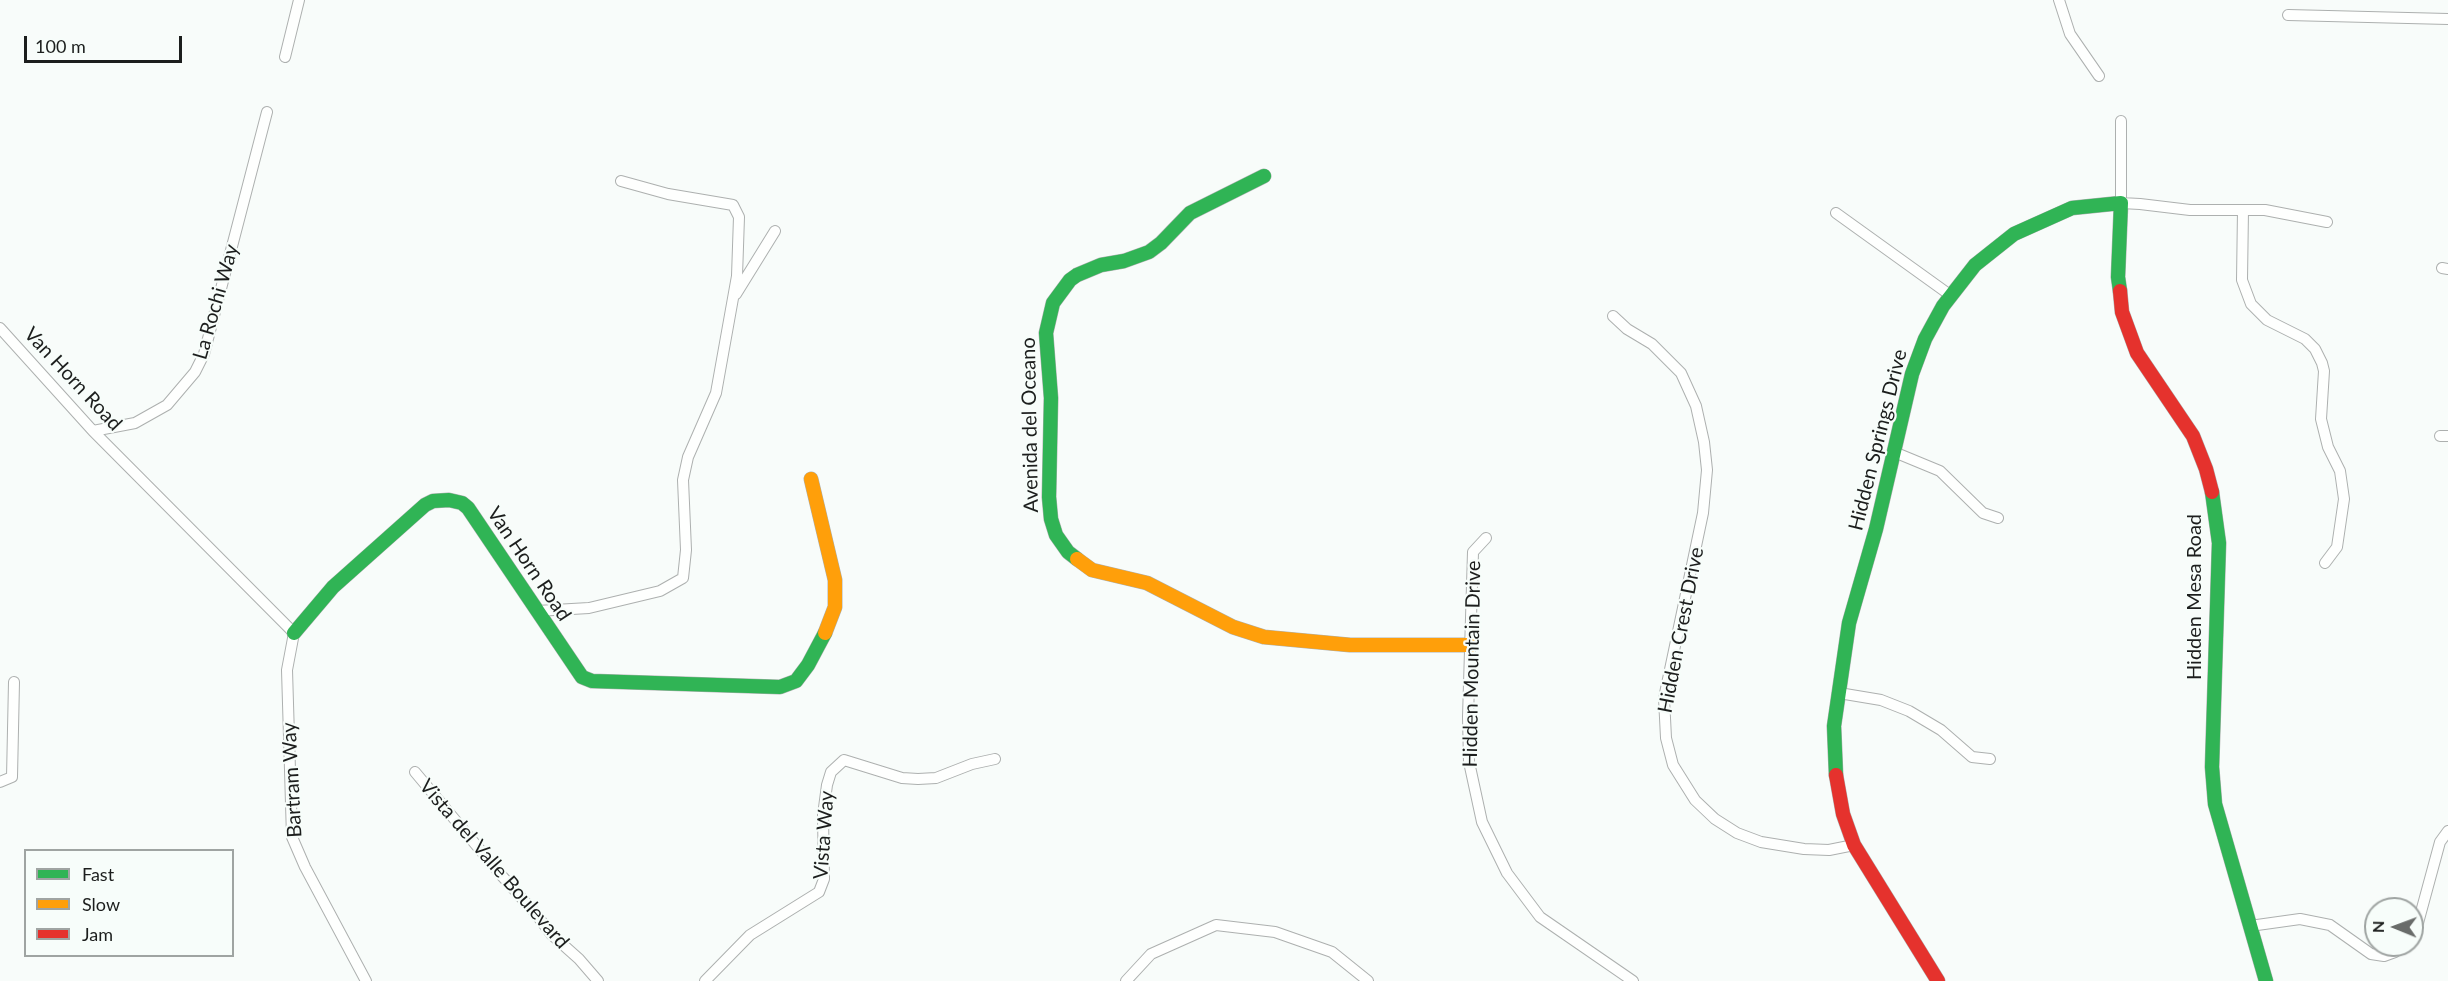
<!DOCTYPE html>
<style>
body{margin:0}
#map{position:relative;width:2448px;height:981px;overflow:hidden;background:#f8fcfa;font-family:Lato,sans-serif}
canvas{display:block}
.legend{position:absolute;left:24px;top:849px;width:210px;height:108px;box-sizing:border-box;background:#f7fdfa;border:2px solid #9fa4a2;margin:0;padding:8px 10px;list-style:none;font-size:18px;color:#1c1e1d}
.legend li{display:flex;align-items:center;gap:12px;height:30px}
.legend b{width:30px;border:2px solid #9fa4a2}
.north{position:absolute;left:2364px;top:897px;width:60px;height:60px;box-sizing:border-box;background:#f7fdfa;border:2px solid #9fa4a2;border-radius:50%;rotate:271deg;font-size:16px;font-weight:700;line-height:24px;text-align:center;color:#1c1e1d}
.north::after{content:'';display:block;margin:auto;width:21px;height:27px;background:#696c6a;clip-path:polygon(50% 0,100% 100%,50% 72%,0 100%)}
.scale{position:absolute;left:24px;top:36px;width:158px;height:27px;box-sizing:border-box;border:3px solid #1c1e1d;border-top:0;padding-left:8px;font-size:18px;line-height:21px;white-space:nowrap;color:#1c1e1d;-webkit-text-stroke:4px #f7fdfa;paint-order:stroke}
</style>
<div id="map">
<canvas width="2448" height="981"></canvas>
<ul class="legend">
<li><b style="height:8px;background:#30b455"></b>Fast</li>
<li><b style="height:8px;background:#ff9f0a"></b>Slow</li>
<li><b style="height:8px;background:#e5322d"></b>Jam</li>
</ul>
<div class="north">N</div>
<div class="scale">100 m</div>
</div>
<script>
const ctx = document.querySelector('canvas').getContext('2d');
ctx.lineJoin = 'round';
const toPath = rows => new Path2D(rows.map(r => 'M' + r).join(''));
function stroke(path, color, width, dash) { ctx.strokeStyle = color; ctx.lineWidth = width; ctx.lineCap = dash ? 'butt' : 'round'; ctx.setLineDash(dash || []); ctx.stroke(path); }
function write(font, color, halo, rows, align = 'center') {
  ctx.font = font + ' Lato,sans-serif'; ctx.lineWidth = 4.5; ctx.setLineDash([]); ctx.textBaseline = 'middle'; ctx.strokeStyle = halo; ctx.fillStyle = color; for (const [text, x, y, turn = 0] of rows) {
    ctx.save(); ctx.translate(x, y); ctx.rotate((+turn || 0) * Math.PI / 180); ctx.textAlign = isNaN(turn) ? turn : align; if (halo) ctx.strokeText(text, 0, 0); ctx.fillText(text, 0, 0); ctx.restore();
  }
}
const street = toPath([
 [2059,0,2070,34,2099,76],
 [2288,15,2448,19],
 [285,57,299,0],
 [2121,121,2121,203,2140,204,2190,210,2265,210,2327,222],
 [2243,210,2242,280,2251,304,2267,320,2305,339,2315,349,2322,363,2324,371,2321,419,2328,447,2340,471,2344,499,2337,547,2325,563],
 [1836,213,1950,295],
 [2442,268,2448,269],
 [736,294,775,231],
 [1613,316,1627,329,1652,344,1681,373,1696,406,1704,442,1707,470,1703,513,1664,698,1666,738,1673,765,1695,800,1715,819,1737,833,1761,842,1804,849,1829,850,1854,845],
 [0,328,93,431,294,633,287,670,292,837,305,867,366,981],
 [93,431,135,423,167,405,195,372,204,354,267,112],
 [2440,436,2448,436],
 [1894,452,1940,471,1983,513,1998,518],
 [1486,538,1473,552,1468,717,1469,762,1482,822,1507,873,1540,917,1633,981],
 [537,611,589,608,660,591,683,578,686,550,683,480,688,457,716,393,737,276,739,217,733,205,668,194,621,181],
 [1839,693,1881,700,1909,711,1941,730,1972,757,1990,759],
 [415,772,502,876,536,914,551,934,579,959,598,981],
 [0,782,12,777,14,682],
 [2250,926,2300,919,2330,925,2371,954,2384,956,2395,952,2401,945],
 [2412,930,2418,923,2440,842,2448,831],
 [705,981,750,935,819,892,824,879,823,815,827,785,831,772,844,760,902,778,918,779,936,778,972,764,995,759],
 [1126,981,1151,954,1216,925,1275,932,1332,952,1368,981]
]);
const fast = toPath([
 [2212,492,2219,543,2212,767,2215,804,2266,981],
 [1077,559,1068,552,1056,535,1051,519,1049,497,1051,398,1046,333,1053,303,1070,280,1077,275,1101,265,1124,261,1149,252,1161,243,1190,213,1264,176],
 [294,633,333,587,425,505,433,501,449,500,462,503,468,508,582,677,592,681,780,687,796,681,808,665,825,633],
 [1836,775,1834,726,1849,623,1876,529,1912,374,1925,339,1943,306,1975,265,2014,234,2072,208,2121,203,2118,277,2120,291]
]);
const slow = toPath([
 [811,479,835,580,835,607,825,633],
 [1077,559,1092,570,1147,583,1233,627,1264,637,1350,645,1471,645]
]);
const jam = toPath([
 [2120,291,2122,312,2137,353,2193,436,2206,469,2212,492],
 [1836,775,1843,814,1854,845,1938,981]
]);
const streetNames = [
 ["La Rochi Way",216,302,-74],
 ["Van Horn Road",73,379,47],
 ["Avenida del Oceano",1030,425,-91],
 ["Hidden Springs Drive",1878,440,-76],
 ["Van Horn Road",529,564,56],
 ["Hidden Mesa Road",2195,597,-90],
 ["Hidden Crest Drive",1681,630,-79],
 ["Hidden Mountain Drive",1472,664,-89],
 ["Bartram Way",292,780,-93],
 ["Vista Way",824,835,-86],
 ["Vista del Valle Boulevard",494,864,49]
];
stroke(street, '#adb0af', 12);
stroke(fast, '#adb0af', 15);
stroke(slow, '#adb0af', 15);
stroke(jam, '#adb0af', 15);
stroke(street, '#fefffe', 10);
stroke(fast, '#30b455', 14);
stroke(slow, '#ff9f0a', 14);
stroke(jam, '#e5322d', 14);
write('20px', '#1c1e1d', '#f7fdfa', streetNames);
</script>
